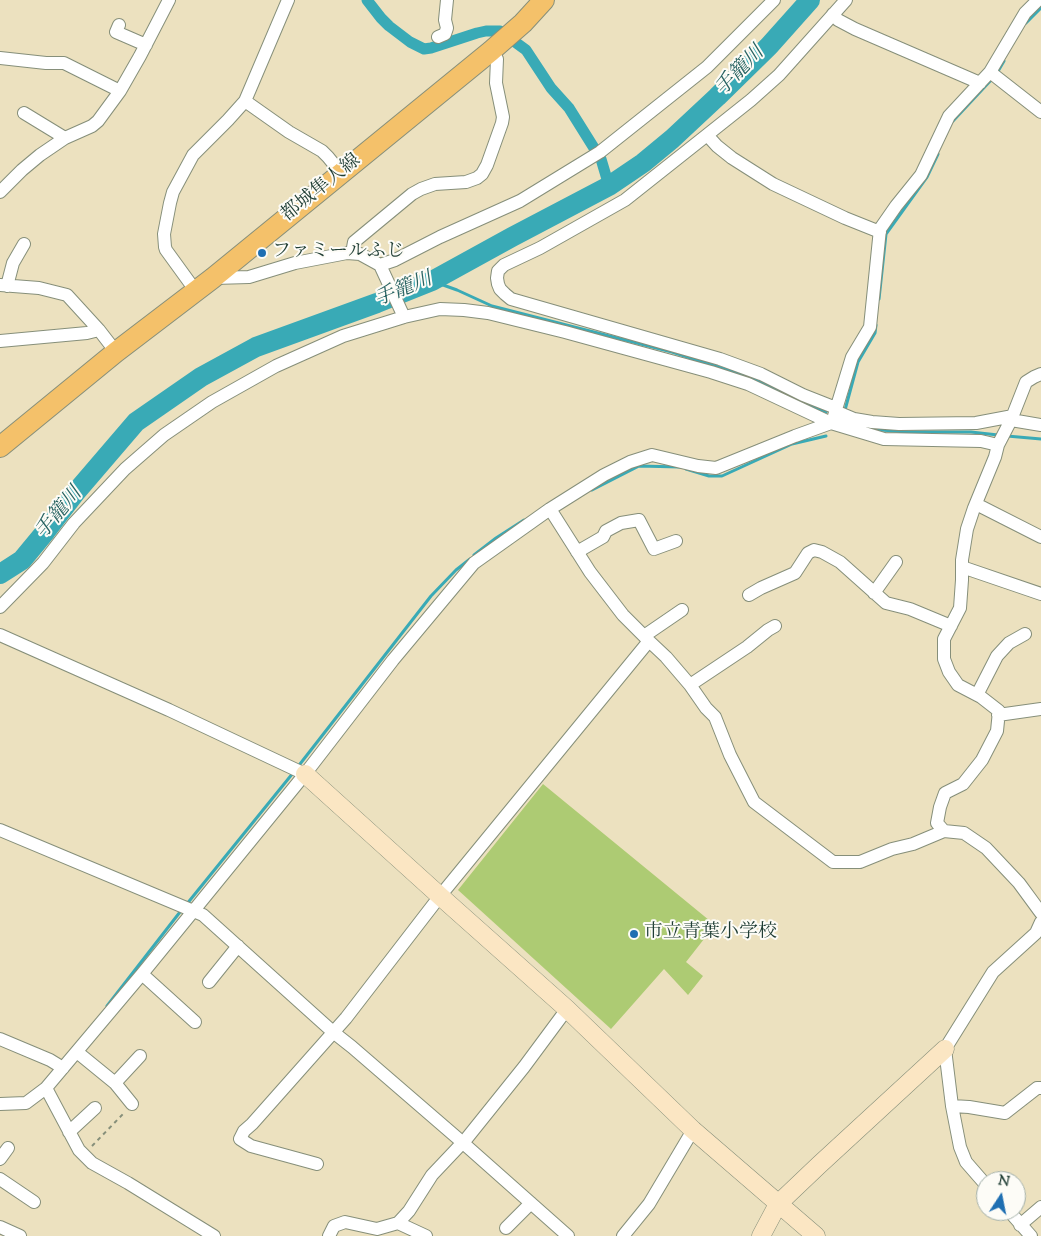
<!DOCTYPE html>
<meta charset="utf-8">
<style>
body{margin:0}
#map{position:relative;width:1041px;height:1236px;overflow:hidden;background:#ece1bf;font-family:"Sorts Mill Goudy",serif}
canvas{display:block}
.north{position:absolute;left:976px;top:1171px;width:50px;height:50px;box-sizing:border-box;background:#fdfcf7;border:1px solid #a4b0a9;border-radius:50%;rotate:11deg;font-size:14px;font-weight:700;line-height:20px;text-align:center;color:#1f3d34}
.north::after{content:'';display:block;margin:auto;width:18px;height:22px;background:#1f6fb2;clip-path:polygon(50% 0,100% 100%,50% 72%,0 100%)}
</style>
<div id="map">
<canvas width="1041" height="1236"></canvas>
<div class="north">N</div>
</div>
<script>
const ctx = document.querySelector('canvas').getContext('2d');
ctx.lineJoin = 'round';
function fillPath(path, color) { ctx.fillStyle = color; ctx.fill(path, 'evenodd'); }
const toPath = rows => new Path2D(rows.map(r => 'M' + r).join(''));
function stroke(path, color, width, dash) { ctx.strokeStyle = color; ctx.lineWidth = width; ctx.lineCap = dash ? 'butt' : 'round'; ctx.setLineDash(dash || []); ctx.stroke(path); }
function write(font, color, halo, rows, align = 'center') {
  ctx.font = font + ' "Sorts Mill Goudy","Noto Serif JP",serif'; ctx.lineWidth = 4; ctx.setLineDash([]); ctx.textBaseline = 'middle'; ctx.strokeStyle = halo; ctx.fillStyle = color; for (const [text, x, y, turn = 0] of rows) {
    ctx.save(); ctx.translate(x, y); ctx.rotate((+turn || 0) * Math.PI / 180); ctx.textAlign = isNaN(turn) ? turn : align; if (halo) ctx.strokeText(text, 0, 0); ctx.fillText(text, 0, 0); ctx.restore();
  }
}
const green = toPath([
 [543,784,715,925,686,962,703,976,688,995,664,969,611,1029,458,890]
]);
const stream = toPath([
 [1026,23,1041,8],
 [997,73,1004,61],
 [953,121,993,78],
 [432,281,457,290,492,306,672,352,752,378,826,412],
 [879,299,886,234,927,177,938,154],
 [845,410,858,362,875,333,876,325],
 [865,427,881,430,906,432,971,432,998,435],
 [1007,436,1041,439],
 [686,469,709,476,722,476,792,444,826,436],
 [592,490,639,466,680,467],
 [474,555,496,538,524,520],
 [300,764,431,596,456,570,470,559],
 [186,905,293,773],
 [107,1006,180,912]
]);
const canal = toPath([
 [367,0,381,18,389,26,410,42,424,49,431,48,477,33,486,31,500,31,526,50,551,88,569,108,594,148],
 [601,159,609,186]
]);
const river = toPath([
 [0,574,22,560,46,531,76,492,136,422,201,377,256,347,377,303,432,281,512,237,609,186,643,163,672,139,717,97,769,46,810,0]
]);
const path = toPath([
 [92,1146,125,1112]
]);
const street = toPath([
 [833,14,838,20,855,29,980,83],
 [119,25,116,32,146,45],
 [438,37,445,34,447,28,445,20,447,0],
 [0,58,46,63,64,63,120,91],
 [990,72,1041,112],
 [245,101,289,132,322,151,328,157,341,173],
 [24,113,65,138],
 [707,135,717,146,732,158,773,184,845,218,880,232],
 [0,192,22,170,40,155,65,138,92,126,98,121,120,91,140,56,169,0],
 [352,253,354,242,412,194,421,189,435,184,466,182,477,178,482,174,487,165,502,123,503,117,496,83,497,59,491,51],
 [380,265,395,260,440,237,520,201,600,152,707,67,774,0],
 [214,278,249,277,295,263,347,253,360,254,380,265,404,317],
 [0,285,39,288,67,295,99,330,116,352],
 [7,286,13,263,24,244],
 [195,290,166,250,165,247,164,234,170,203,173,192,193,155,228,120,245,101,288,0],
 [0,341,87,333,99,330],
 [836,408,803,395,761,374,720,359,511,299,505,294,500,289,498,284,497,278,498,271,504,265,540,248,625,200,707,135,751,100,779,75,846,0],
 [835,411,854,419,872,422,899,424,976,423,1013,416],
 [834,416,852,357,870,327,880,229,896,206,921,175,949,116,990,72,1025,13,1038,0],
 [1011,420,1026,382,1034,377,1041,374],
 [1041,425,1011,420,998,445,995,457,974,508,967,529,962,560,962,580,960,608,944,639,944,659,949,672,958,685,981,697,999,711,997,731,982,760,963,784,945,793,940,807,937,823,944,831,964,833,986,848,1019,883,1041,913],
 [976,504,1041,537],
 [577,552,603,537,606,531,621,523,639,520,654,549,676,541],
 [962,567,1041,594],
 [874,593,896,562],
 [749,595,761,588,795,573,808,553,814,550,822,552,840,562,886,603,910,609,951,626],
 [0,607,43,563,74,523,125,469,164,435,212,402,276,366,343,336,404,317,440,309,464,310,488,313,565,332,711,372,748,384,831,423,884,439,981,441,998,445],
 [0,635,169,710,305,774],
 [644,636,682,610],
 [649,641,666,657,690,685,706,708,715,717,730,755,754,802,833,862,860,862,892,849,913,844,944,831],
 [690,685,747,647,768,630,775,626],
 [977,695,997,656,1009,643,1025,634],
 [998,715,1041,709],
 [0,830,203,915,333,1032,352,1047,462,1142,568,1236],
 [142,974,195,1022],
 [209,982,238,946],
 [0,1039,50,1060,63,1068],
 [77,1052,115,1083,132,1104],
 [115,1083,140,1056],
 [46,1088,79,1150,92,1163,128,1183,214,1236],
 [0,1104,26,1103,46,1088,142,974,305,774,393,660,474,563,550,509,604,475,630,462,652,455,698,466,716,468,795,436,831,423],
 [952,1106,969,1107,1005,1113,1037,1088,1041,1088],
 [69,1132,95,1108],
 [0,1159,8,1148],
 [317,1164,251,1146,240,1139,244,1131,252,1124,346,1018,440,896,649,641,623,615,590,572,550,509],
 [0,1179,34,1202],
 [986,1185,966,1162,960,1147,952,1106,945,1049,993,972,1036,933,1041,922],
 [1009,1211,1031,1236],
 [398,1223,426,1236],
 [1020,1225,1041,1207],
 [0,1227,20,1236],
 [506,1228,531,1203],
 [329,1236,334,1226,345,1222,377,1229,398,1223,409,1211,432,1175,467,1138,524,1067,567,1009],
 [623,1236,649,1204,693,1130]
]);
const secondary = toPath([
 [305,774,440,896,567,1009,693,1130,816,1236],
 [761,1236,778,1204,819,1165,945,1049]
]);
const primary = toPath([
 [0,447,116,352,213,278,491,51,523,23,544,0]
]);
const markers = [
 [262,253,5,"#1f6fb2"],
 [634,934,5,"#1f6fb2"]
];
const streetNames = [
 ["都城隼人線",322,189,-39]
];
const poiNames = [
 ["ファミールふじ",272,253],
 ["市立青葉小学校",644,934]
];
const waterNames = [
 ["手籠川",741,72,-46],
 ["手籠川",404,291,-22],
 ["手籠川",60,514,-50]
];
fillPath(green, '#adcb73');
stroke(stream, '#39aab6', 3);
stroke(canal, '#39aab6', 11);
stroke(river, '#39aab6', 20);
stroke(street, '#868f7a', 14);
stroke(secondary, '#868f7a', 19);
stroke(primary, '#868f7a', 22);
stroke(path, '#868f7a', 2, [4, 4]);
stroke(street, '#fff', 12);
stroke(secondary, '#fbe6c3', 18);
stroke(primary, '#f4c16a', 20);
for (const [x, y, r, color] of markers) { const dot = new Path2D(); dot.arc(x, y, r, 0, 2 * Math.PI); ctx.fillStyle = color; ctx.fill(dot); stroke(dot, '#fdfcf7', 2); }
write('19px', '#1f3d34', '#fdfcf7', streetNames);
write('19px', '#1f3d34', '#fdfcf7', poiNames, 'left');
write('italic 20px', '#286362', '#fdfcf7', waterNames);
</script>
